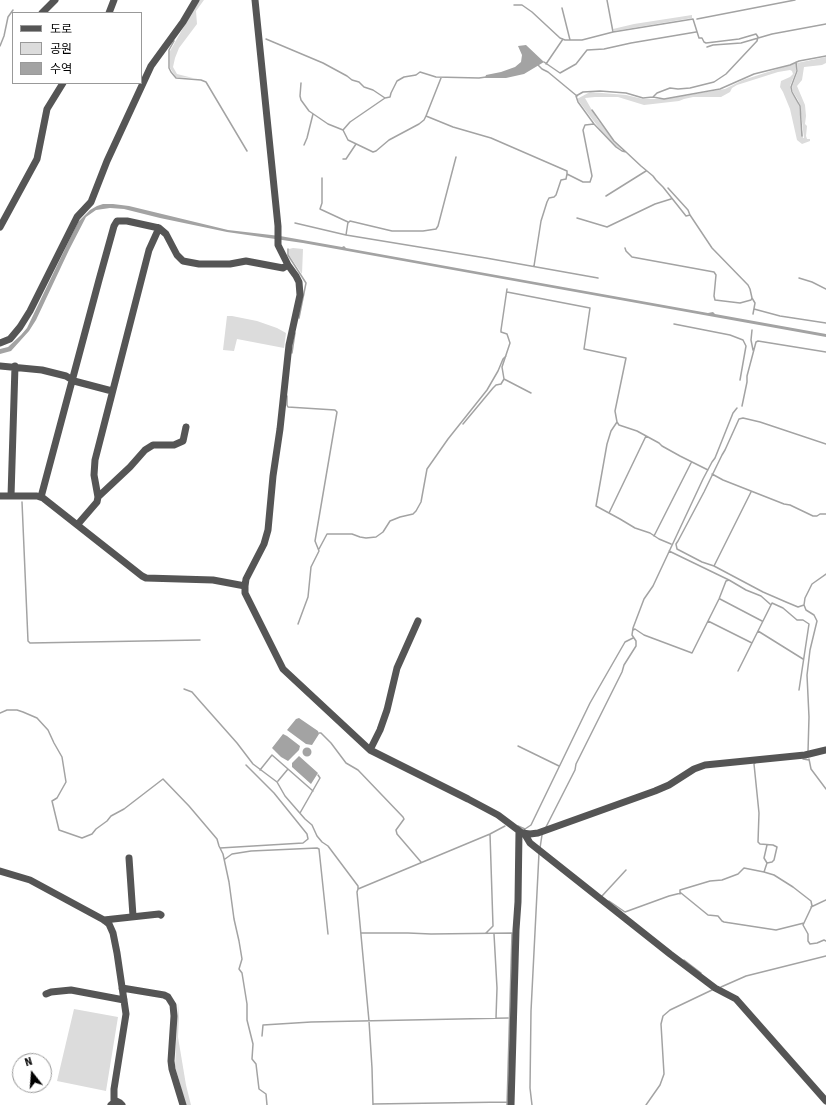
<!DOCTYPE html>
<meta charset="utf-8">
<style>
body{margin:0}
#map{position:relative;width:826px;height:1105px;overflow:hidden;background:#fff;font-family:"Source Sans 3","Noto Sans KR",sans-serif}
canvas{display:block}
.legend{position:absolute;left:12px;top:12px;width:130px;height:72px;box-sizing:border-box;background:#fff;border:1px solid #999;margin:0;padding:5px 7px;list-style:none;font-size:12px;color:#000}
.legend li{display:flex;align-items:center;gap:8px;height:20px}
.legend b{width:20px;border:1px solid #999}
.north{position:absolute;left:12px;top:1053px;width:40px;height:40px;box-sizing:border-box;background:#fff;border:1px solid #999;border-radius:50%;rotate:343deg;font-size:11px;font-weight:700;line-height:16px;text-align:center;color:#000}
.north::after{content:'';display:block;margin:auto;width:14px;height:18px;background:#000;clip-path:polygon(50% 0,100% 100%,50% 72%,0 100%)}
</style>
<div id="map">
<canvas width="826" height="1105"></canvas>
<ul class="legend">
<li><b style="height:5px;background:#555"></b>도로</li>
<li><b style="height:11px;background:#dcdcdc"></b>공원</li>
<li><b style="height:11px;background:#a3a3a3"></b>수역</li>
</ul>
<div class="north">N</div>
</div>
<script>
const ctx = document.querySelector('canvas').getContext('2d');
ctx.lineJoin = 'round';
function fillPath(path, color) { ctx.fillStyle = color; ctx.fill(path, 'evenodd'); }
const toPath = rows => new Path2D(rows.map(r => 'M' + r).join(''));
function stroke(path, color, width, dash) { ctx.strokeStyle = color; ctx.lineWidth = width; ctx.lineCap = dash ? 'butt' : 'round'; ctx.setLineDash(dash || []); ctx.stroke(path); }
const green = toPath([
 [199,0,204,0,196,11,197,24,179,48,175,58,173,67,177,74,193,78,176,77,170,68,170,51],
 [692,15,692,18,614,31,613,29,634,24],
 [826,57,826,63,822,65,804,67,802,80,797,86,805,105,806,116,805,124,807,126,806,136,807,139,810,139,810,141,802,144,797,140,790,109,783,92,780,87,781,81,790,77,793,74,792,71,790,70,778,72,737,85,732,88,730,92,721,97,693,97,684,99,679,101,644,105,618,97,595,97,585,98,597,119,614,141,625,151,616,147,602,132,577,99,590,92,626,95,643,99,665,99,725,89,743,80,796,63,796,71,790,86,791,92,797,100,799,106,803,138,804,138,800,105,798,100,793,92,792,87,798,71,797,63],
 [293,248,303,249,302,274,289,255,289,249],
 [227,316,232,316,257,321,277,328,286,333,284,348,237,339,234,351,223,350],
 [178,1002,179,1018,178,1037,186,1085,191,1105,186,1105,175,1066],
 [74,1009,118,1017,106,1091,57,1081]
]);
const water = toPath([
 [526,45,544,62,524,74,506,78,485,78,486,75,501,72,515,67,521,62,522,55,518,46],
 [103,204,113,204,129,206,228,230,280,236,342,247,344,246,346,248,468,270,708,313,713,312,715,314,826,334,826,337,303,243,227,232,160,218,124,209,110,208,96,210,86,217,69,250,36,320,29,331,11,351,0,354,0,349,8,347,21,335,27,328,78,222,90,210,97,206],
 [299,718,318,731,319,734,312,745,306,744,287,730,296,719],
 [283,734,287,736,300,746,299,750,288,761,281,757,272,748],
 '302.5 752a4.5 4.5 0 1 1 9 0a4.5 4.5 0 1 1-9 0Z',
 [299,756,318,773,311,784,292,767,292,763]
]);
const stream = toPath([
 [607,0,613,32],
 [514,5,522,5,532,12,560,38,565,40,582,40,613,32,693,19,699,38,702,38,704,42,706,43,739,39,756,34,758,37,757,41,726,74,714,82,690,88,678,89,670,88,657,93,653,97,643,98,626,93,600,91,583,92,576,96,578,102,594,124,616,147,622,151,626,152,641,166,653,176,656,180,663,187,686,216,690,215,712,248,748,285,750,289,752,298,755,303,753,314],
 [562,8,570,40],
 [697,19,795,0],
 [266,39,323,63,347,76,352,80,359,82,364,87,373,90,385,98,390,97,391,93,397,81,404,77,416,75,420,72,436,77,479,78,486,77],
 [174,41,169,50,169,68,171,72,176,78,201,80,206,82,247,151],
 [0,46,4,36,8,17,13,10],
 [707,47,713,45,741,43,772,34,826,24],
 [544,62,560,73,576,64,587,50,604,49,631,43,696,32],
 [796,62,797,71,791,87,792,92,800,106,802,136],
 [546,64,563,39],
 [538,65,542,69,548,72,577,96],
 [301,83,300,96,301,100,309,111,328,124,343,130],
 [653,97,664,99,720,89,754,74,790,65,799,61,826,56],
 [385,98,350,122,343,130,348,140,373,152,376,151,389,140,419,124,424,120,426,116,453,127,491,138,567,171,567,174,583,182,590,182,592,176,583,130,585,125,594,124],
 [592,110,614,141,626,152],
 [426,116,441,78],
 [304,145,307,138,313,114],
 [343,159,346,159,356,144],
 [322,178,322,203,320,209,348,222,346,235],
 [668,188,688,210,690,215],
 [606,196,646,171],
 [577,218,607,227,655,204,671,199],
 [295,223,346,235,486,258,598,278],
 [348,223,350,221,392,231,423,231,436,229,438,226,456,157],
 [625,248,626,251,632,257,714,272,716,275,714,296,715,300,740,303,751,300,752,298],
 [288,249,288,255,306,283,299,318],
 [534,266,541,221,547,202,549,198,554,197,556,195,561,180,566,179,567,174],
 [799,278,812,282,826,289],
 [507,289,501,330,501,332,507,334,510,343,502,367,504,379,531,393],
 [507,292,590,308,584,349,626,358,615,411,617,422,619,425,637,431,659,443,662,446,680,456,708,470],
 [754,309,780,316,826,323],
 [674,324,730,335,743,340,746,346,740,380],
 [752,330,751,340,753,350],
 [292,353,295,333],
 [287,396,287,405,288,407,335,410,337,412,315,541,319,551,311,567,308,597,298,624],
 [742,406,747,382,747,376,756,342,758,341,826,352],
 [617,422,611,431,607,444,596,506,620,519,635,528,650,533,659,539,671,544],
 [463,424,493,388,496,385,501,384,504,379],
 [712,474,723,480,784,504,790,505,813,516,817,516,820,514,826,514],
 [751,492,714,566,702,562,677,549,676,544,678,541,704,492,722,455,725,450,739,419,743,418,760,422,826,444],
 [22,502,28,641,30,643,200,640],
 [609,513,646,436],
 [654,536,691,463],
 [319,549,327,534,352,534,360,537,366,538,376,537,383,532,390,521,400,517,413,514,416,511,421,502,427,469,448,439,487,390,498,371,503,359,506,356],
 [669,551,729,580,746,590,761,596,770,604],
 [714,566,763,592,786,602,798,607,804,605],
 [720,599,762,621],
 [708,621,752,643],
 [633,630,635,629,644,635,692,653,719,599,726,581,729,580],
 [758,631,803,659],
 [738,671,772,603,783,608,797,620,803,620,809,624,799,690],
 [184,689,192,692,198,699,237,743,253,764,277,782,285,796,305,819,312,825,317,836,322,842,328,846,358,886,358,889,357,892,369,1021,372,1068,373,1105],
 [0,713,7,710,17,710,23,712,37,718,48,730,54,743,62,757,66,782,57,798,52,801,59,830,82,838,92,834,96,829,107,821,111,816,124,809,163,779,189,806,217,839,219,846,223,854,229,882,234,919,239,941,242,959,239,969,242,973,247,1004,247,1020,253,1044,252,1059,256,1064,259,1089,266,1094,267,1105],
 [319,733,321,733,331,743,346,763,358,770,403,817,404,819,396,830,397,834,421,862],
 [518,746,559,766],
 [808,752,809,717,807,675,810,650,817,621,814,615,806,610,804,605,805,598,812,584,826,574],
 [803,759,809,760],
 [809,759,811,769,826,789],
 [755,763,754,764,759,813,758,842,760,844,773,845,777,847,774,860,772,862,767,863,764,872],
 [260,770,272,755,313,791],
 [278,781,288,769],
 [300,813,320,778,318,775],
 [518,826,525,829,531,825,590,703,625,642,633,638],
 [546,827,575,770,576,764,622,672,624,665,636,646,636,641,632,635,633,628,644,599,653,586,703,479,712,462,715,458,733,413,737,408],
 [767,845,764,858,767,863],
 [220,848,303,843,308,839,307,834,303,829,274,793,246,765],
 [540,848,542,835],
 [225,859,232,854,251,851,317,848,319,849,328,934],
 [358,889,490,834,505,826],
 [680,894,680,890,710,881,722,880,738,874,744,868,764,872,774,875,793,887,811,901,812,906,803,925,808,934,808,941,810,944,817,943,824,940,826,941],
 [602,896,626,870],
 [609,901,625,912,669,896,681,893,708,915,718,916,722,921,724,922,776,930,804,923],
 [811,907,826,900],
 [361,933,408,933,431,934,512,933,507,1105],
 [486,933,493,926,490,834],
 [494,934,497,988,496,1018],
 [684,960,701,973],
 [721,987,746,976,826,956],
 [262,1036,263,1025,311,1022,508,1018],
 [373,1104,507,1102],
 [532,1105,530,1088,531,1011,539,853],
 [646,1105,660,1085,664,1074,661,1024,663,1016,670,1010,712,990]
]);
const minor = toPath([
 [255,0,278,226,278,245,288,265,296,276,299,282,300,295,289,345,280,429,273,476,268,530,264,544,246,579,245,586,245,593,283,669,370,750,468,799,498,815,522,833,530,834,538,833,655,791,669,785,694,769,705,765,805,755,826,750],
 [42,13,55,0],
 [109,13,114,0],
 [0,227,37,159,47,109,63,83],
 [0,343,10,339,20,327,30,311,77,217,91,202,107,161,151,66,183,22,196,0],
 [0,366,42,370,66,376,74,381,112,391],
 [0,496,37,496,43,498,142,576,146,578,213,580,245,586],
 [11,496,15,366],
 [41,497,99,280,114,226,117,221,127,221,159,228,166,234,177,255,183,261,199,264,230,264,246,261,283,268,288,265],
 [98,497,130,467,145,450,153,445,174,445,183,441,186,427],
 [78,524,97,502,98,497,94,475,95,460,149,250,159,228],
 [370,750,380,730,387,710,397,668,418,621],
 [524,833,530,843,670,954,715,988,736,999,826,1101],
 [129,858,133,916],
 [0,871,30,880,104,920,109,924,113,933,117,953,126,1014,114,1089,114,1102],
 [104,920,159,914,161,915],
 [122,988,164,995,168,997,173,1005,174,1016,171,1061,172,1069,183,1105],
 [46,994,51,992,71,990,124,1000],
 [111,1105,116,1101,120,1103,122,1105],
 [511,1105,516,930,518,902,519,831]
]);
fillPath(green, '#dcdcdc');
fillPath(water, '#a3a3a3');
stroke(stream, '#a3a3a3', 1.5);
stroke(minor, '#555', 7);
</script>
